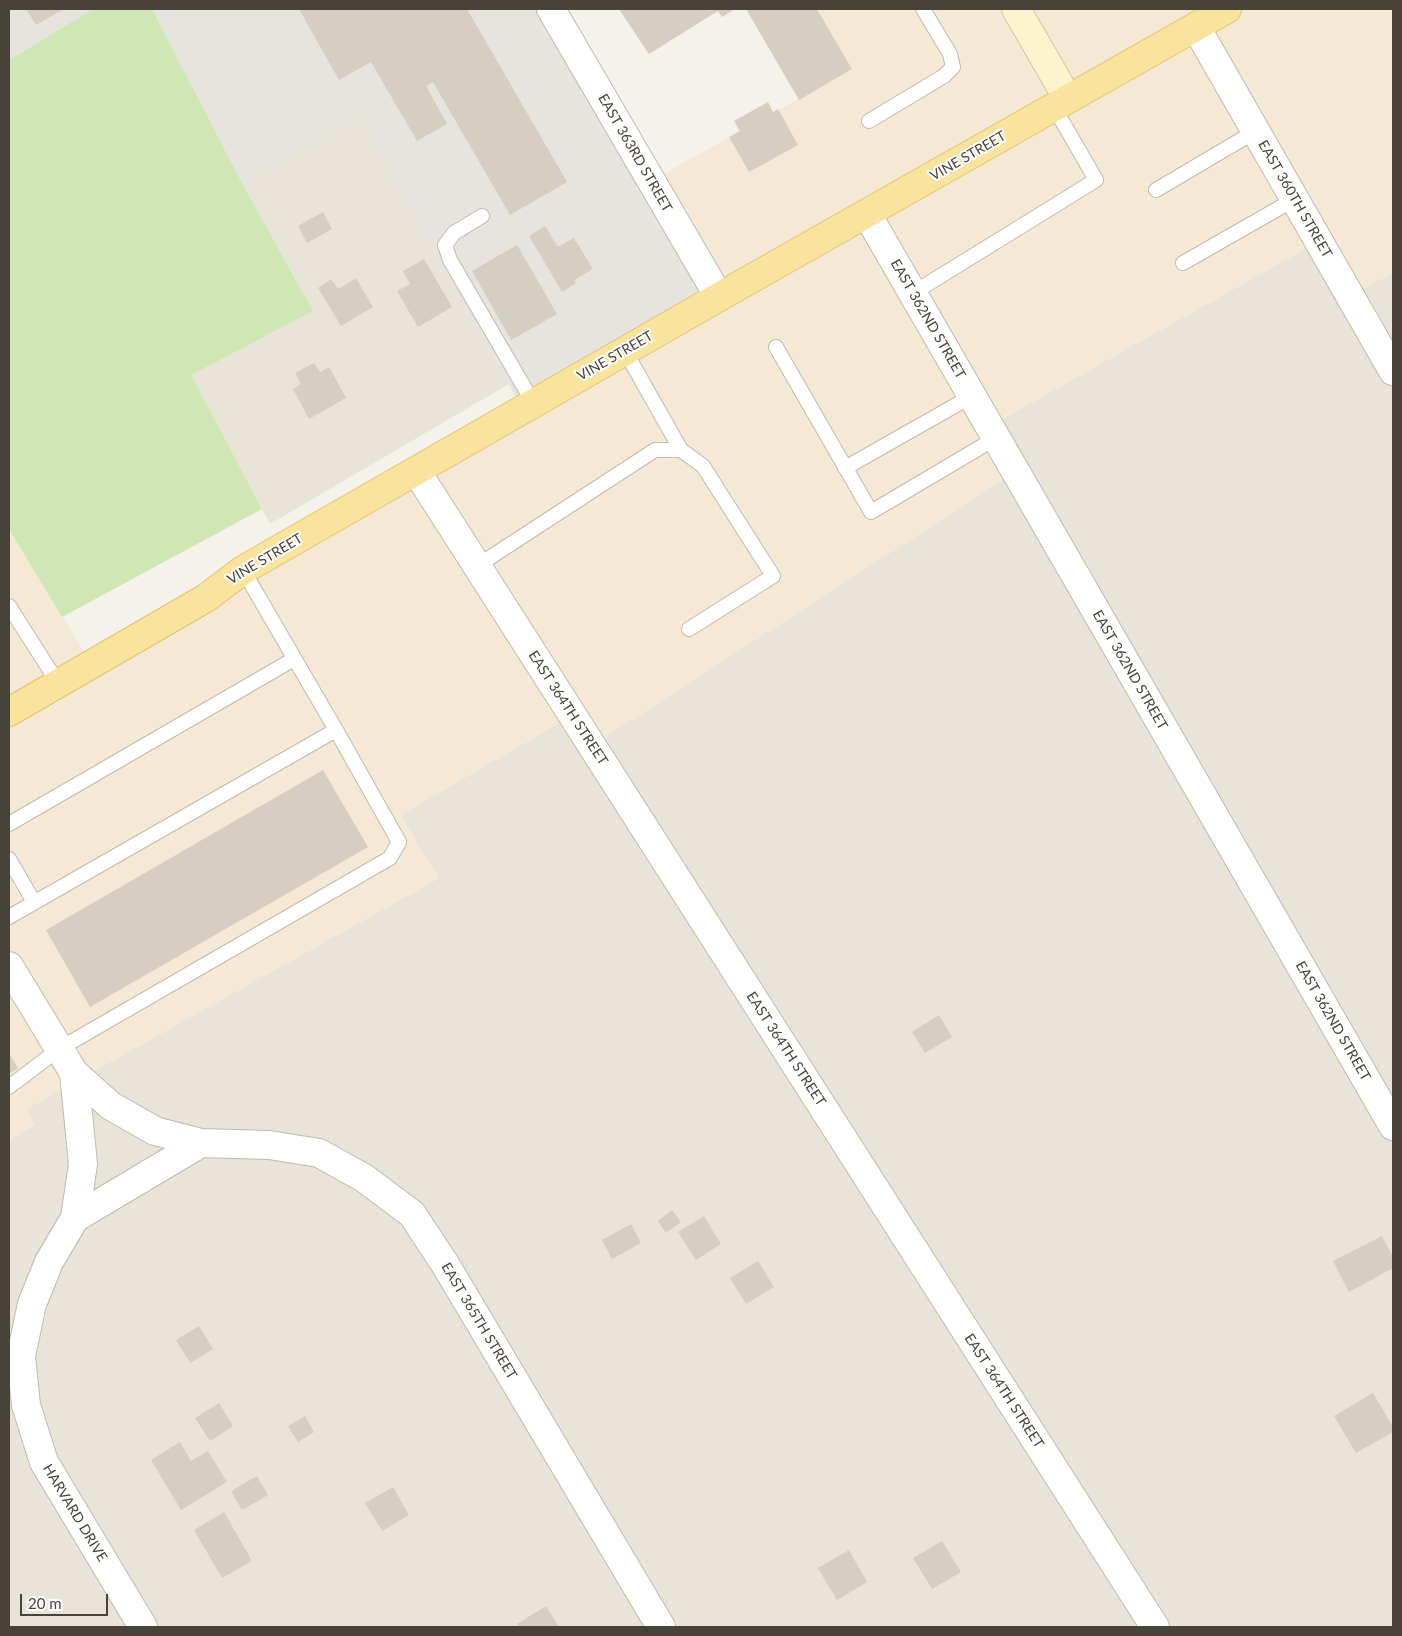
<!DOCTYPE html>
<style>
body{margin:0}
#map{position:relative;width:1402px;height:1636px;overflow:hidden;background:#f4f2ea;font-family:Lato,sans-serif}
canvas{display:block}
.frame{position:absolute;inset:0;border:10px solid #484338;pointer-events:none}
.scale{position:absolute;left:20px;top:1594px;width:88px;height:22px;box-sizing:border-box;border:2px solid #484338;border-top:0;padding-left:6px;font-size:15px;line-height:18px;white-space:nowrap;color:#484338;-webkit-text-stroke:4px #fff;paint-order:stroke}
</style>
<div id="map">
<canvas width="1402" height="1636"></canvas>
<div class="frame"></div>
<div class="scale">20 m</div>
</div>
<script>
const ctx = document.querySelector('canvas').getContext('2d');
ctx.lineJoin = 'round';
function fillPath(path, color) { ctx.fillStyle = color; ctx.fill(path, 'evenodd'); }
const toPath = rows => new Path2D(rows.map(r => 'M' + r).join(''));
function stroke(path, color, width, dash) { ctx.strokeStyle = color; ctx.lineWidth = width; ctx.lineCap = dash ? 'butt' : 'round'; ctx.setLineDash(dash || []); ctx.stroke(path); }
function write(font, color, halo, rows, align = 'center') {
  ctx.font = font + ' Lato,sans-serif'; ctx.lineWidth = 4; ctx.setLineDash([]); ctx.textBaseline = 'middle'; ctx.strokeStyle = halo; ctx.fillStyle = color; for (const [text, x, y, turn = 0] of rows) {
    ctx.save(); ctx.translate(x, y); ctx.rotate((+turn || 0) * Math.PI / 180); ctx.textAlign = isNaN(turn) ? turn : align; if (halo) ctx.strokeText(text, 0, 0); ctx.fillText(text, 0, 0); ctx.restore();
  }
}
const residential = toPath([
 [361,119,509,384,270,524,190,374,313,311,242,183],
 [1312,245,1358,292,1393,272,1393,1627,9,1627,9,1140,35,1125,26,1109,439,878,400,815,568,718,995,423]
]);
const commercial = toPath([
 [817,9,1004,9,1058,95,721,286,660,176,852,69],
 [1023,9,1214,9,1070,89],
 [1244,9,1393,9,1393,272,1358,293,1207,30],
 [1193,35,1312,245,995,423,877,217],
 [865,224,1008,477,598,742,427,475],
 [416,484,568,718,400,815,439,878,27,1109,35,1125,9,1140,9,723],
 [9,529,84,652,9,696]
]);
const industrial = toPath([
 [9,9,93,9,9,60],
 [152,9,542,9,709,292,518,401,361,119,242,183]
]);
const green = toPath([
 [93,9,152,9,242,183,313,311,191,375,262,509,62,617,9,529,9,60]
]);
const building = toPath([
 [26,9,64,9,36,25],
 [299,9,467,9,567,182,510,215,433,82,426,86,447,124,417,141,371,62,339,80],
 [619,9,735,9,722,17,718,11,649,54],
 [746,9,817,9,852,69,799,100],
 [768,102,773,112,778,109,798,145,749,172,729,137,740,131,734,121],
 [323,212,332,229,307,243,298,226],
 [545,226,558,247,574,238,593,269,574,280,576,283,562,292,529,236],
 [517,245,557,314,511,340,472,271],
 [424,259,452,307,418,327,397,291,410,284,403,271],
 [356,278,373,307,341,326,318,288,331,279,338,289],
 [314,363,320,372,329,367,346,398,309,419,293,389,301,384,295,373],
 [323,770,368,847,90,1007,46,930],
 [939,1015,952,1037,925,1053,912,1032],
 [9,1053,18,1068,9,1074],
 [672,1210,681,1222,666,1233,658,1221],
 [704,1216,721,1244,696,1260,678,1232],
 [631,1224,641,1243,612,1259,602,1240],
 [1382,1236,1393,1257,1393,1268,1349,1292,1333,1261],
 [758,1261,774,1287,746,1304,730,1278],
 [199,1326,213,1349,190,1363,176,1340],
 [1373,1393,1393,1427,1393,1432,1356,1453,1334,1416],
 [219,1403,233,1426,210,1441,195,1418],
 [305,1416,314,1432,298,1442,288,1426],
 [180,1442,191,1461,208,1451,227,1482,181,1510,151,1460],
 [257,1476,268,1495,242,1510,231,1491],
 [393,1487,409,1515,382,1531,365,1503],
 [224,1512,252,1561,222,1578,194,1530],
 [942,1541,961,1572,932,1589,913,1558],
 [849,1550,867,1582,837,1600,818,1568],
 [546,1606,559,1627,520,1627,517,1624]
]);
const lane = toPath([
 [869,121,944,76,953,67,950,54,923,9],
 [1156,190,1256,131],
 [482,216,454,233,445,245,450,260,534,404],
 [1183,263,1295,199],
 [913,293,1096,180,1054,107],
 [776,347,871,512,996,438],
 [625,351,681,450],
 [845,468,972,396],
 [477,566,655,450,681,450,703,466,773,576,689,629],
 [9,606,58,683],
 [9,824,294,659],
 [9,859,34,902],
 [9,917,336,730,243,570],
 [9,1087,59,1049,390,858,399,842,336,730]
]);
const street = toPath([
 [551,9,719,297],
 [1196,27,1393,371],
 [867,214,1393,1126],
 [417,472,1155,1627],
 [9,966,74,1073,111,1106,155,1131,201,1143,269,1145,319,1153,364,1178,412,1214,445,1264,661,1627],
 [74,1073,83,1164,75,1218,49,1262,32,1304,21,1356,26,1405,44,1462,143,1627],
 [75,1218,201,1143]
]);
const secondary = toPath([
 [1016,9,1068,99]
]);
const primary = toPath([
 [9,712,206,598,243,570,719,297,1227,9]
]);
const streetNames = [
 ["EAST 363RD STREET",635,153,60],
 ["VINE STREET",968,156,-30],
 ["EAST 360TH STREET",1295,199,60],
 ["EAST 362ND STREET",928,319,60],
 ["VINE STREET",615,356,-30],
 ["VINE STREET",265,559,-31],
 ["EAST 362ND STREET",1130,670,60],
 ["EAST 364TH STREET",568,708,57],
 ["EAST 362ND STREET",1333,1021,60],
 ["EAST 364TH STREET",786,1049,57],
 ["EAST 365TH STREET",479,1321,59],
 ["EAST 364TH STREET",1004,1391,57],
 ["HARVARD DRIVE",75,1513,59]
];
fillPath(residential, '#e8e4d8');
fillPath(commercial, '#f5e9d6');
fillPath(industrial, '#e7e3de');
fillPath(green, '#cee7b5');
fillPath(building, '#d6cec0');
stroke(lane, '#c0baad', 16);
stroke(street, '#c0baad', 30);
stroke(secondary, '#d2c79b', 30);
stroke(primary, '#e0c36d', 30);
stroke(lane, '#fff', 14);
stroke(street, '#fff', 28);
stroke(secondary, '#fdf3cc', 28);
stroke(primary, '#fae49d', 28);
write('14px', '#484338', '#fff', streetNames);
</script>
